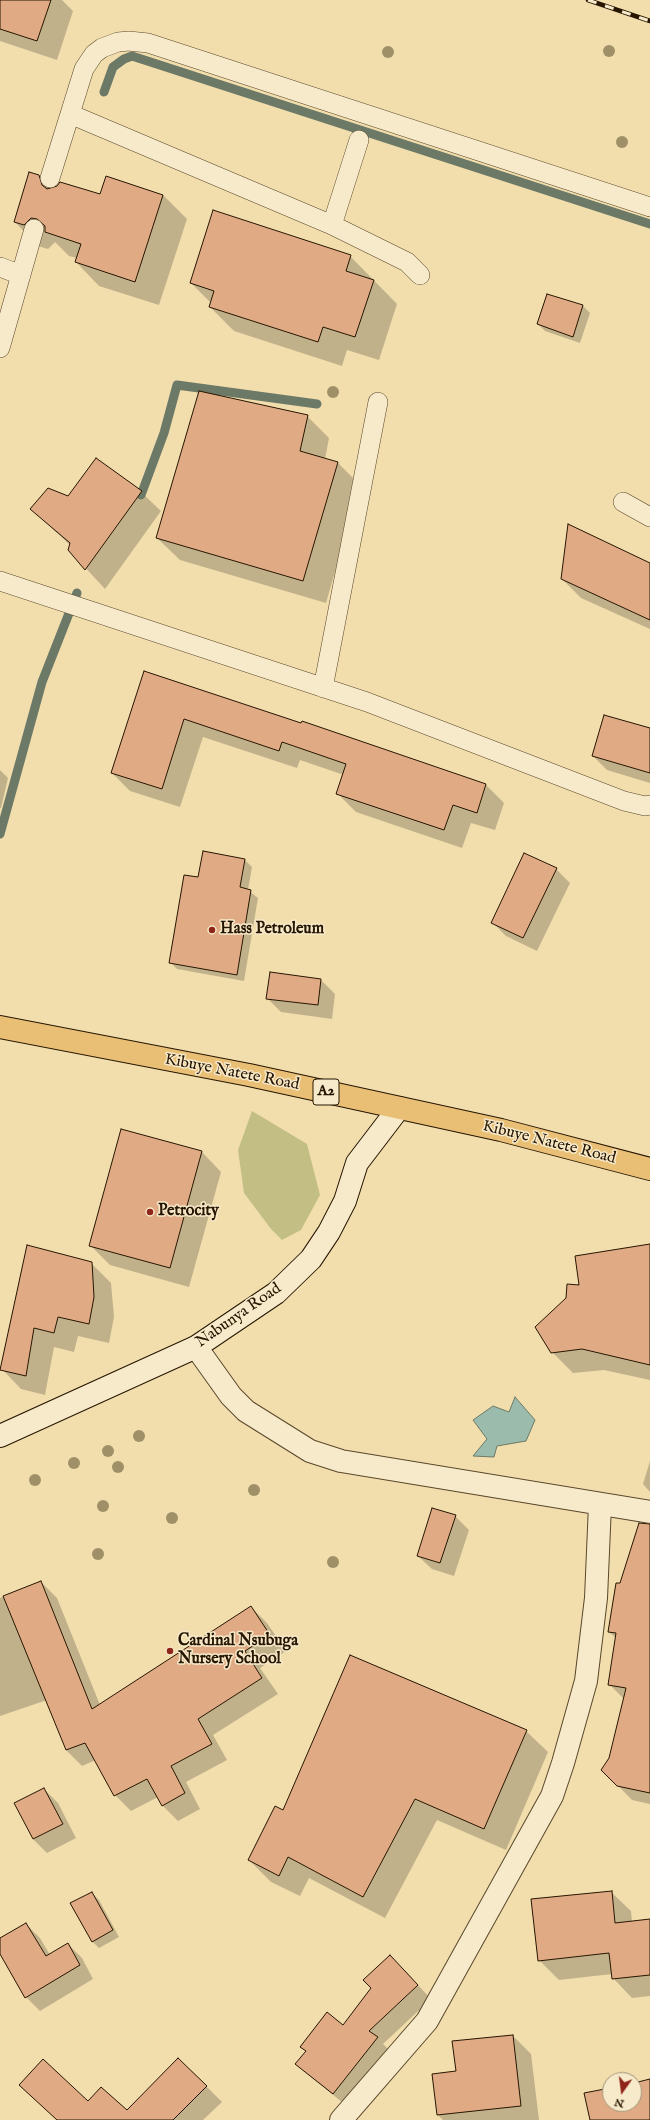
<!DOCTYPE html>
<style>
body{margin:0}
#map{position:relative;width:650px;height:2120px;overflow:hidden;background:#f2dead;font-family:"IM FELL English",serif}
canvas{display:block}
.north{position:absolute;left:602px;top:2072px;width:40px;height:40px;box-sizing:border-box;background:#f7eaca;border:1px solid #a39579;border-radius:50%;rotate:194deg;font-size:11px;font-weight:700;line-height:16px;text-align:center;color:#261500}
.north::after{content:'';display:block;margin:auto;width:14px;height:18px;background:#8f2418;clip-path:polygon(50% 0,100% 100%,50% 72%,0 100%)}
</style>
<div id="map">
<canvas width="650" height="2120"></canvas>
<div class="north">N</div>
</div>
<script>
const ctx = document.querySelector('canvas').getContext('2d');
ctx.lineJoin = 'round';
function fillPath(path, color) { ctx.fillStyle = color; ctx.fill(path, 'evenodd'); }
const toPath = rows => new Path2D(rows.map(r => 'M' + r).join(''));
function stroke(path, color, width, dash) { ctx.strokeStyle = color; ctx.lineWidth = width; ctx.lineCap = dash ? 'butt' : 'round'; ctx.setLineDash(dash || []); ctx.stroke(path); }
function write(font, color, halo, rows, align = 'center') {
  ctx.font = font + ' "IM FELL English",serif'; ctx.lineWidth = 3; ctx.setLineDash([]); ctx.textBaseline = 'middle'; ctx.strokeStyle = halo; ctx.fillStyle = color; for (const [text, x, y, turn = 0] of rows) {
    ctx.save(); ctx.translate(x, y); ctx.rotate((+turn || 0) * Math.PI / 180); ctx.textAlign = isNaN(turn) ? turn : align; if (halo) ctx.strokeText(text, 0, 0); ctx.fillText(text, 0, 0); ctx.restore();
  }
}
const green = toPath([
 [252,1111,307,1144,320,1195,301,1230,282,1240,271,1229,244,1193,238,1150]
]);
const water = toPath([
 [515,1397,535,1420,526,1441,497,1446,494,1457,473,1456,487,1439,473,1420,493,1406,509,1412,515,1397]
]);
const shadow = toPath([
 [0,0,62,0,73,11,57,60,0,41],
 [39,176,52,189,101,196,106,177,163,195,187,219,159,305,99,286,76,262,77,258,69,256,55,242,48,249,38,246,15,222],
 [350,256,397,304,379,360,347,350,342,366,234,331,210,307,212,304,191,283],
 [583,306,590,313,580,343,545,331,538,324],
 [307,416,329,438,325,459,338,463,360,485,326,603,180,560,157,538],
 [141,492,161,511,105,589,69,550,70,545,31,509,68,497],
 [650,564,650,629,581,598,562,579],
 [145,672,302,724,302,722,486,785,504,803,495,830,471,823,462,848,356,812,337,793,344,775,300,760,297,768,203,737,180,807,130,791,112,773],
 [650,729,650,783,607,770,593,756],
 [0,770,8,778,1,808,0,808],
 [245,860,252,867,248,890,258,898,244,981,177,969,170,962],
 [556,869,570,883,537,951,506,936,492,922],
 [271,973,321,980,335,994,332,1019,281,1012,267,998],
 [122,1130,202,1152,221,1172,189,1287,110,1265,90,1245],
 [28,1246,91,1263,111,1283,114,1317,109,1343,78,1336,74,1352,54,1347,45,1395,21,1389,2,1369],
 [650,1247,650,1380,604,1370,573,1373,552,1352,580,1286],
 [650,1461,650,1492,643,1484],
 [455,1516,469,1530,454,1576,432,1569,418,1556],
 [650,1534,650,1809,650,1804,632,1800,603,1770,610,1759,624,1699,609,1684,616,1638,609,1632,620,1584],
 [41,1582,57,1598,100,1705,251,1607,267,1623,286,1651,260,1668,278,1694,213,1735,227,1760,186,1782,200,1809,178,1821,162,1805,158,1797,131,1811,115,1795,96,1760,82,1766,66,1750,47,1700,0,1716,0,1598],
 [526,1731,548,1752,506,1850,437,1820,385,1918,309,1878,300,1896,271,1882,249,1860,284,1811],
 [44,1789,58,1803,76,1838,47,1853,33,1839],
 [611,1892,631,1911,632,1922,650,1920,650,1996,632,1998,613,1978,612,1974,559,1980,539,1960],
 [92,1893,99,1900,119,1937,99,1948,92,1941],
 [26,1924,40,1938,50,1955,68,1944,82,1958,93,1979,40,2011,26,1997,0,1952,0,1939],
 [404,1970,431,1999,383,2044,391,2052,348,2107,311,2077,297,2064,306,2052,301,2047,343,2026],
 [513,2036,531,2054,539,2120,443,2120,438,2115,457,2072],
 [206,2086,222,2102,203,2120,57,2120,36,2100,88,2102,128,2111]
]);
const stream = toPath([
 [104,92,113,67,124,59,132,56,650,224],
 [141,495,164,433,177,385,317,404],
 [0,834,42,682,77,593]
]);
const building = toPath([
 [0,0,51,0,37,41,0,29,0,0],
 [29,172,39,175,42,185,47,189,57,186,60,182,100,194,106,176,163,195,135,282,75,262,81,244,45,232,45,226,37,219,31,218,24,225,14,222,29,172],
 [213,210,351,255,346,271,374,280,355,337,323,327,318,342,209,307,214,291,190,283,213,210],
 [547,294,583,305,573,337,537,324,547,294],
 [199,391,308,415,300,451,338,462,303,581,156,538,199,391],
 [96,458,142,491,85,570,68,550,70,543,30,509,48,488,68,496,96,458],
 [568,524,650,563,650,620,561,579,568,524],
 [144,671,301,723,302,721,486,784,477,813,453,805,444,830,336,794,346,764,282,742,279,751,184,719,162,789,111,773,144,671],
 [604,715,650,728,650,773,592,756,604,715],
 [203,851,245,859,240,887,251,890,237,975,169,963,184,875,198,877,203,851],
 [524,853,557,868,523,938,491,923,524,853],
 [270,972,321,979,318,1005,266,999,270,972],
 [121,1129,202,1151,170,1268,89,1246,121,1129],
 [650,1244,650,1365,582,1349,551,1353,535,1327,566,1298,567,1284,579,1285,575,1256,650,1244],
 [27,1245,92,1262,94,1297,89,1324,58,1317,54,1333,34,1328,26,1376,0,1370,27,1245],
 [432,1508,456,1515,440,1563,417,1556,432,1508],
 [639,1523,650,1524,650,1793,617,1786,601,1770,609,1758,626,1688,608,1685,616,1633,608,1632,616,1583,620,1583,639,1523],
 [41,1581,92,1709,251,1606,270,1635,245,1651,262,1678,198,1719,212,1744,171,1766,185,1793,162,1806,147,1779,114,1796,85,1743,66,1750,3,1596,41,1581],
 [350,1655,527,1730,484,1829,415,1799,363,1897,288,1857,279,1876,248,1860,275,1806,283,1810,350,1655],
 [44,1788,63,1824,33,1839,14,1803,44,1788],
 [612,1891,615,1923,650,1919,650,1975,612,1979,609,1953,538,1961,531,1899,612,1891],
 [92,1892,113,1930,92,1942,70,1903,92,1892],
 [26,1923,46,1956,68,1943,80,1965,25,1998,0,1954,0,1938,26,1923],
 [390,1955,418,1985,369,2031,378,2037,333,2094,295,2064,306,2051,300,2047,327,2012,343,2025,371,1988,363,1980,390,1955],
 [513,2035,521,2106,437,2115,432,2074,456,2071,452,2041,513,2035],
 [178,2058,207,2086,173,2120,57,2120,19,2085,43,2059,88,2101,101,2087,127,2110,178,2058],
 [650,2079,650,2120,590,2120,584,2093,610,2088,610,2104,634,2104,634,2083,650,2079]
]);
const lane = toPath([
 [70,114,332,225,407,262,420,275],
 [50,178,84,69,94,54,102,48,118,42,129,41,148,43,650,207],
 [332,225,359,140],
 [0,267,21,275],
 [0,348,34,229],
 [623,502,650,517],
 [0,581,367,702,624,801,645,806,650,805],
 [323,688,378,402]
]);
const street = toPath([
 [196,1347,231,1396,246,1411,310,1451,341,1461,650,1512],
 [341,2120,427,2021,552,1796,563,1763,586,1681,596,1598,600,1505]
]);
const secondary = toPath([
 [0,1436,196,1347,276,1293,311,1259,329,1232,345,1201,357,1163,399,1108]
]);
const primary = toPath([
 [0,1027,249,1075,501,1130,650,1169]
]);
const rail = toPath([
 [588,0,650,21]
]);
const trees = [
 [609,51],
 [388,52],
 [622,142],
 [333,392],
 [139,1436],
 [108,1451],
 [74,1463],
 [118,1467],
 [35,1480],
 [254,1490],
 [103,1506],
 [172,1518],
 [98,1554],
 [333,1562]
];
const markers = [
 [212,930,4,"#8f2418"],
 [150,1212,4,"#8f2418"],
 [170,1651,4,"#8f2418"]
];
const shields = [
 [326,1092,26]
];
const shieldNames = [
 ["A2",326,1092]
];
const poiNames = [
 ["Hass Petroleum",220,930],
 ["Petrocity",158,1212],
 ["Cardinal Nsubuga",178,1642],
 ["Nursery School",178,1660]
];
const streetNames = [
 ["Kibuye Natete Road",232,1073,11],
 ["Kibuye Natete Road",549,1143,14],
 ["Nabunya Road",239,1316,-35]
];
fillPath(green, '#c3bf84');
fillPath(water, '#9bbcac');
stroke(water, '#6c7967', 1);
fillPath(shadow, '#0003');
stroke(stream, '#6c7967', 9);
fillPath(building, '#e0ab84');
stroke(building, '#261500', 1);
stroke(lane, '#59472b', 20);
stroke(street, '#59472b', 24);
stroke(secondary, '#261500', 24);
stroke(primary, '#261500', 24);
stroke(lane, '#f7eaca', 19);
stroke(street, '#f7eaca', 22);
stroke(secondary, '#f7eaca', 22);
stroke(primary, '#e9bf76', 22);
stroke(rail, '#261500', 4.5);
stroke(rail, '#f7eaca', 3, [9]);
ctx.fillStyle = '#a09067';
for (const [x, y] of trees) { ctx.beginPath(); ctx.arc(x, y, 6, 0, 2 * Math.PI); ctx.fill(); }
for (const [x, y, r, color] of markers) { const dot = new Path2D(); dot.arc(x, y, r, 0, 2 * Math.PI); ctx.fillStyle = color; ctx.fill(dot); stroke(dot, '#f7eaca', 1.5); }
for (const [x, y, w] of shields) { const box = new Path2D(); box.roundRect(x - w / 2, y - 13, w, 26, 3); ctx.fillStyle = '#f7eaca'; ctx.fill(box); stroke(box, '#261500', 1); }
write('bold 15px', '#261500', null, shieldNames);
write('bold 16px', '#261500', '#f7eaca', poiNames, 'left');
write('16px', '#261500', '#f7eaca', streetNames);
</script>
